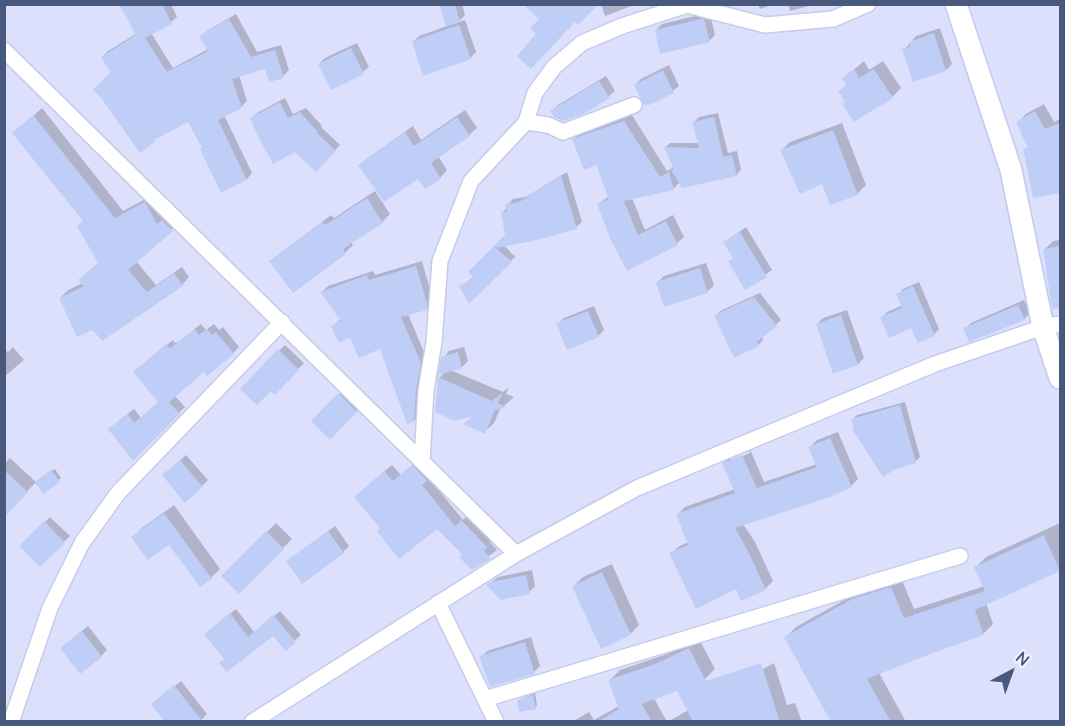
<!DOCTYPE html>
<style>
body{margin:0}
#map{position:relative;width:1065px;height:726px;overflow:hidden;background:#eaebfe;font-family:Manrope,sans-serif}
canvas{display:block}
.frame{position:absolute;inset:0;border:6px solid #49597d;pointer-events:none}
.north{position:absolute;left:981px;top:642px;width:60px;height:60px;-webkit-text-stroke:4px #f2f3ff;paint-order:stroke;rotate:41deg;font-size:16px;font-weight:700;line-height:24px;text-align:center;color:#49597d}
.north::after{content:'';display:block;margin:auto;width:21px;height:27px;background:#49597d;clip-path:polygon(50% 0,100% 100%,50% 72%,0 100%)}
</style>
<div id="map">
<canvas width="1065" height="726"></canvas>
<div class="frame"></div>
<div class="north">N</div>
</div>
<script>
const ctx = document.querySelector('canvas').getContext('2d');
ctx.lineJoin = 'round';
function fillPath(path, color) { ctx.fillStyle = color; ctx.fill(path, 'evenodd'); }
const toPath = rows => new Path2D(rows.map(r => 'M' + r).join(''));
function stroke(path, color, width, dash) { ctx.strokeStyle = color; ctx.lineWidth = width; ctx.lineCap = dash ? 'butt' : 'round'; ctx.setLineDash(dash || []); ctx.stroke(path); }
const residential = toPath([
 [5,5,1060,5,1060,721,5,721]
]);
const shadow = toPath([
 [141,4,171,4,177,17,171,22,151,33,173,68,208,49,201,37,207,31,236,14,257,52,281,45,289,70,283,76,266,67,239,75,247,101,241,107,224,115,252,173,247,179,222,191,203,148,188,120,160,135,140,150,112,72,102,57,108,51,136,34],
 [441,4,462,4,465,15,458,22,465,20,476,52,470,58,413,42,419,36,447,26],
 [601,4,637,4,605,16],
 [758,4,775,4,760,9],
 [788,4,816,4,790,11],
 [708,13,710,14,715,35,709,41,656,30,662,24],
 [940,28,952,64,946,70,904,50,916,36],
 [357,43,369,67,363,72,331,88,319,64,325,58],
 [864,61,869,70,883,61,901,88,892,97,840,91,848,84,844,78],
 [669,65,679,86,673,91,649,103,635,85,641,79],
 [606,76,615,91,609,96,552,111,558,105],
 [285,98,293,114,306,108,322,126,321,127,340,145,316,170,295,151,251,118,257,113],
 [1044,104,1054,122,1060,119,1060,191,1035,197,1025,150,1029,146,1018,122,1026,114],
 [42,108,123,211,153,195,180,222,136,261,156,285,182,267,189,277,182,285,102,339,60,298,68,290,83,283,99,262,84,220,14,133],
 [465,110,477,128,469,135,438,156,447,170,440,178,419,176,360,165,368,158,413,126,421,140],
 [718,113,728,153,737,151,741,170,736,175,680,182,674,188,632,198,645,230,673,215,684,237,677,243,627,269,599,204,609,196,597,163,573,140,580,133,632,115,667,171,674,167,665,148,670,143,699,143,694,122,699,117],
 [842,123,866,185,857,194,823,182,782,150,790,142],
 [567,172,582,222,576,227,504,245,513,255,516,256,469,301,461,286,475,276,470,272,507,236,503,212,507,207,507,205,513,199,526,197],
 [375,191,390,214,382,222,351,242,353,245,345,253,294,291,271,261,331,215,334,218],
 [746,227,772,270,746,288,734,257,725,242],
 [1060,240,1060,299,1052,300,1045,249,1053,241],
 [422,261,432,297,432,303,426,309,408,314,426,357,420,415,414,421,381,347,351,336,333,326,341,319,322,292,328,286,373,271,375,275],
 [706,263,714,285,708,291,665,305,658,282,664,276],
 [919,282,939,329,934,334,919,341,912,326,882,317,887,312,903,305,898,294,903,289],
 [760,293,781,320,762,336,763,340,758,345,716,315,722,310],
 [1024,300,1030,313,1024,319,965,329,971,323],
 [594,306,604,330,598,336,558,324,564,318],
 [847,310,864,358,858,364,817,324,823,318],
 [201,324,206,330,214,324,219,330,223,327,239,347,233,353,204,370,174,395,185,407,133,458,116,423,134,409,141,418,159,402,141,367,173,340,175,343,180,341],
 [285,345,304,363,275,393,271,389,242,389],
 [13,347,24,360,4,377,4,349,8,352],
 [464,347,468,361,462,367,450,370,503,392,509,387,506,394,514,397,505,405,501,407,494,423,484,432,465,424,476,414,439,378,446,371,443,358,449,351],
 [345,389,362,405,330,438,313,421],
 [905,402,920,457,915,462,856,427,853,419,857,415],
 [838,432,858,479,851,486,743,524,755,542,773,581,765,589,742,599,737,587,671,554,678,547,688,542,678,514,685,507,735,489,724,463,731,456,750,449,764,482,817,464,810,447,817,440],
 [749,450,750,453,731,461,731,458],
 [186,455,208,480,202,486,169,470],
 [10,458,36,482,4,516,4,464],
 [420,459,428,477,463,520,469,514,493,539,490,542,497,550,472,569,464,554,437,527,382,528,363,490,392,465,401,475],
 [55,469,61,478,43,492,36,482],
 [174,505,220,569,211,578,169,542,133,537,142,528],
 [50,517,70,536,40,565,21,546],
 [276,523,292,539,239,592,223,576],
 [1060,523,1060,569,986,603,993,624,983,634,879,673,906,722,833,722,786,637,796,627,864,589,901,578,914,609,985,586,976,567,986,557],
 [335,526,349,546,343,552,288,561],
 [612,564,639,625,630,634,574,586,583,577],
 [532,570,535,586,529,592,488,585,498,577],
 [236,609,255,633,280,611,301,635,286,648,273,634,225,659,206,634],
 [88,626,107,650,101,656,67,643],
 [531,637,540,666,534,672,481,657,487,651],
 [699,639,715,669,705,679,654,698,667,722,572,722,589,712,594,720,619,706,610,680,620,670,667,654],
 [774,663,787,705,795,703,802,722,667,722],
 [181,681,207,714,199,722,159,698],
 [535,693,537,705,535,708,518,700]
]);
const building = toPath([
 [119,4,162,4,172,24,145,38,167,72,208,51,199,36,229,19,251,57,275,50,284,78,269,82,265,69,232,79,242,108,218,120,247,180,221,193,200,149,202,148,188,122,154,140,156,141,140,153,102,99,93,90,110,72,101,57,136,35],
 [439,4,455,4,460,22,446,27],
 [523,4,599,4,578,25,575,22,531,69,517,56,536,34,530,28,539,19],
 [701,19,704,19,710,42,660,54,655,30],
 [459,25,471,59,423,76,412,41],
 [934,33,946,71,913,82,902,49,910,47,909,42],
 [351,48,364,74,331,90,318,64],
 [854,69,859,78,874,69,893,98,854,122,842,104,845,102,838,91,847,86,842,78],
 [663,70,674,93,649,105,644,105,634,85],
 [599,81,610,98,583,114,563,121,554,117,550,111],
 [280,102,288,118,300,112,318,132,317,133,336,151,316,172,295,152,273,164,257,134,250,118],
 [1035,111,1045,129,1060,123,1060,193,1033,198,1023,149,1028,148,1016,122],
 [33,115,115,218,145,202,157,224,162,220,173,231,128,270,147,292,174,273,183,286,102,341,93,330,77,337,59,298,84,286,78,280,98,263,77,226,83,221,12,133],
 [457,117,470,136,431,163,441,179,425,189,418,179,384,202,358,165,405,132,414,146],
 [714,117,723,157,732,155,737,176,682,188,671,170,674,169,664,147,699,148,692,122],
 [624,121,660,177,669,172,674,190,624,201,638,235,666,221,678,245,627,271,610,238,597,204,609,199,596,165,584,170,572,139],
 [833,130,858,195,830,205,822,184,800,194,780,150],
 [561,176,577,229,533,241,496,248,512,262,469,304,459,286,474,278,468,272,505,235,501,212,507,211,505,204,519,202],
 [367,198,383,223,343,249,346,254,293,293,269,261,322,222,325,225],
 [740,232,767,277,745,290,728,261,733,258,723,242],
 [1060,246,1060,308,1052,309,1043,249],
 [416,266,427,303,427,310,401,317,421,363,416,389,414,422,407,424,380,349,359,358,350,338,339,343,331,326,341,321,320,292,367,275,369,280],
 [700,268,708,293,664,307,656,282],
 [913,286,935,336,918,343,911,328,889,338,880,317,902,308,896,294],
 [754,297,777,326,757,342,759,346,734,358,714,315],
 [1018,305,1025,320,969,342,963,328],
 [588,311,599,337,567,350,556,323],
 [841,315,858,365,833,374,816,324],
 [194,329,199,335,207,329,212,335,216,332,234,354,207,376,204,372,169,402,180,414,133,461,108,429,128,414,134,423,158,402,133,372,166,344,169,348,172,347],
 [278,349,299,370,275,395,271,391,257,405,240,389],
 [458,352,462,368,438,375,441,357],
 [438,377,492,401,503,392,498,403,506,407,495,410,485,434,463,424,474,416,455,421,435,412],
 [338,393,357,412,330,440,311,421],
 [900,405,916,463,896,469,883,477,852,429,854,428,851,419],
 [830,438,852,487,830,497,735,528,749,553,766,590,741,601,736,589,696,609,669,553,688,545,676,514,735,493,722,463,742,455,757,488,817,467,808,447],
 [180,460,203,487,185,503,162,475],
 [412,465,427,481,422,485,455,526,461,520,487,547,484,551,491,558,490,559,472,570,459,557,462,554,437,529,399,559,377,531,380,528,354,497,384,471,393,481],
 [4,470,28,492,4,518],
 [51,470,60,482,43,494,35,482],
 [164,513,212,579,200,587,169,545,148,560,131,537],
 [44,521,65,543,40,567,19,546],
 [266,531,284,549,239,594,221,576],
 [328,531,344,553,302,584,286,561],
 [1044,535,1060,571,975,610,984,635,932,653,867,679,891,722,831,722,784,637,852,599,891,587,904,618,985,591,974,567],
 [602,572,631,635,601,649,572,586],
 [526,575,530,594,501,600,486,585,490,582],
 [230,613,248,637,273,615,296,642,286,651,273,636,227,672,219,663,224,659,204,634],
 [82,631,102,657,80,674,60,648],
 [525,642,535,674,490,687,479,656],
 [689,648,706,681,761,663,780,722,693,722,677,691,642,704,652,722,597,722,619,709,608,680,655,664],
 [174,685,203,722,165,722,151,704],
 [533,695,536,709,519,712,517,700]
]);
const street = toPath([
 [4,50,516,554],
 [526,122,548,125,563,132,634,105],
 [422,461,426,390,434,342,440,261,471,181,526,122,535,93,554,67,582,43,622,26,687,5,765,25,833,19,868,4],
 [438,603,496,722],
 [485,699,960,556],
 [11,722,50,608,82,543,118,493,282,322],
 [252,722,516,554,637,488,935,364,1043,327,1060,324]
]);
const secondary = toPath([
 [956,4,1011,170,1043,327,1060,378]
]);
fillPath(residential, '#dde0fc');
fillPath(shadow, '#0003');
fillPath(building, '#becef6');
stroke(street, '#c5cce8', 18);
stroke(secondary, '#c2cbec', 24);
stroke(street, '#fff', 15);
stroke(secondary, '#fff', 21);
</script>
